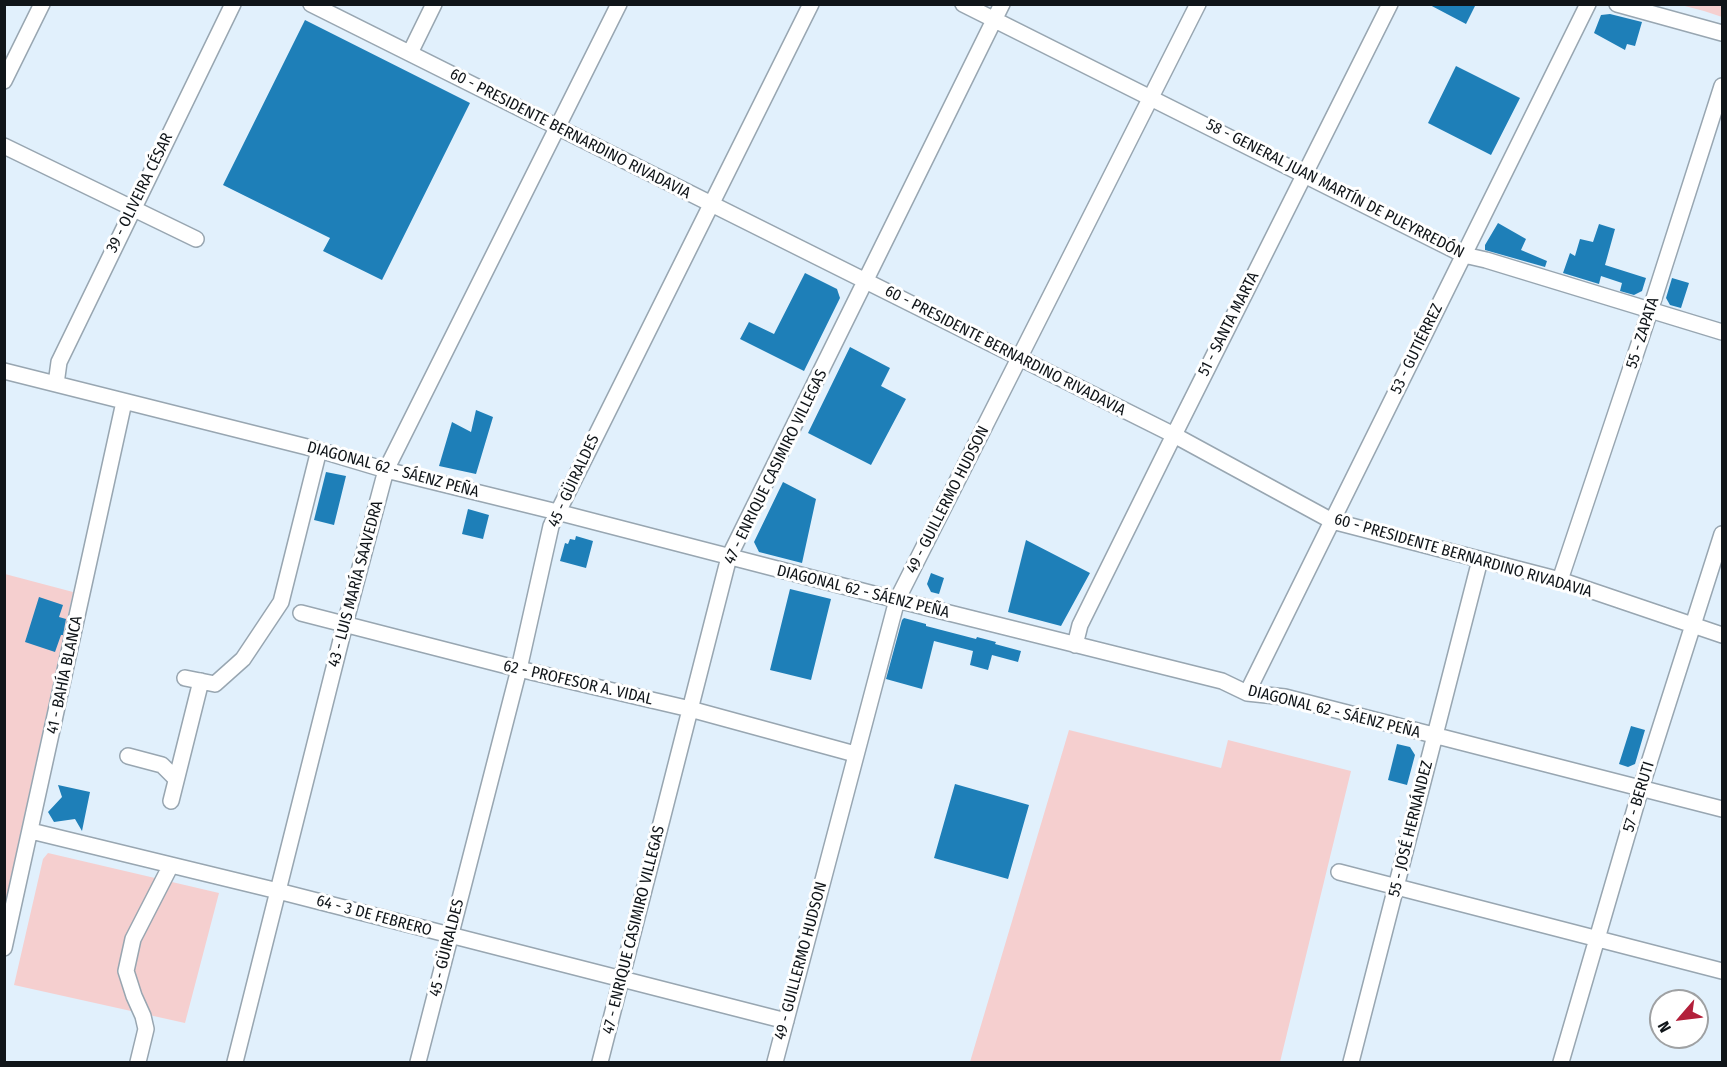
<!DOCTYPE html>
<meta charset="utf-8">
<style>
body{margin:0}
#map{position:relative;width:1727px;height:1067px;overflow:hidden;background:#e1f0fc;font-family:"Fira Sans Condensed",sans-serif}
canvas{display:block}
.frame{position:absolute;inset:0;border:6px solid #101519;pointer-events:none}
.north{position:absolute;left:1649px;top:989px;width:60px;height:60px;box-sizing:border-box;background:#fff;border:2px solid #9fa1a3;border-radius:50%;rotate:242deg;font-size:16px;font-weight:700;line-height:24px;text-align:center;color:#101519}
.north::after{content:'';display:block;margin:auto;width:21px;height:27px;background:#b3203b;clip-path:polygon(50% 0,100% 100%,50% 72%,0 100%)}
</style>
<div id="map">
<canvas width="1727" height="1067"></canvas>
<div class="frame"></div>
<div class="north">N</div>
</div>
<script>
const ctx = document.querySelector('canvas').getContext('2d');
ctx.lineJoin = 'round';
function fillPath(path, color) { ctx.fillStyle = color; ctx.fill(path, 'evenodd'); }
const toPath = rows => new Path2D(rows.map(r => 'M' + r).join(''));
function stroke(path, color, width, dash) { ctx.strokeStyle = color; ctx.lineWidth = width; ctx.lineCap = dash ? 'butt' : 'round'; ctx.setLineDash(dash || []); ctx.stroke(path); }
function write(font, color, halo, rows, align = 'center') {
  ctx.font = font + ' "Fira Sans Condensed",sans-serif'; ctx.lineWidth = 6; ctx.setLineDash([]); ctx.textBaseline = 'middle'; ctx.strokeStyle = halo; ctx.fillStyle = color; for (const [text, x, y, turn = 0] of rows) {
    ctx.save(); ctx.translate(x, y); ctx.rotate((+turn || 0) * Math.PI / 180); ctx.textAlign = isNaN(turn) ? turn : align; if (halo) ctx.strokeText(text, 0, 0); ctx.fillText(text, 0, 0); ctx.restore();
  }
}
const green = toPath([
 [1681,5,1722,5,1722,17,1704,11],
 [5,574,73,592,5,904],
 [1069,730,1221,768,1228,740,1351,771,1280,1062,970,1062],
 [48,853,219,893,185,1023,14,985,43,859]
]);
const building = toPath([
 [1428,4,1476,4,1466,24],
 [1610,14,1642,22,1635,46,1627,44,1625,50,1594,33,1601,15],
 [305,20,470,103,382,280,323,251,330,238,223,185],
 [1456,66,1520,98,1491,155,1428,123],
 [1498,223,1526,239,1521,250,1547,261,1545,267,1485,250,1485,245],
 [1599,224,1615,229,1605,265,1646,278,1642,291,1634,295,1620,291,1622,283,1601,276,1599,284,1563,273,1570,253,1575,256,1580,239,1593,242],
 [805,273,837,289,840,298,804,371,740,339,749,322,774,334],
 [1672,278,1689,283,1681,308,1670,305,1666,298],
 [850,347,890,368,881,386,906,399,871,465,808,433],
 [476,410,493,417,476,474,439,466,452,422,471,432],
 [326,472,346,476,334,525,314,520],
 [783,482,816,499,802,563,759,552,754,542],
 [468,509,489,515,483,539,462,534],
 [576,536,593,541,586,568,560,561,565,543,568,544,570,539,575,540],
 [1026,540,1090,573,1061,626,1008,612],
 [931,573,944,578,939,594,931,592,927,584],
 [790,589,831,599,811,680,770,670],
 [39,597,63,605,59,617,66,619,63,635,61,635,55,652,25,642],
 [904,618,926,624,926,626,976,639,977,637,996,642,995,644,1021,651,1018,662,992,655,988,670,970,665,973,651,934,641,922,689,886,679,902,620],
 [1631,726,1645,730,1635,764,1628,767,1619,764],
 [1397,744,1410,747,1415,755,1407,785,1388,780],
 [955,784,1029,805,1008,879,934,858],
 [58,785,90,792,82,831,75,819,54,822,48,812,62,797]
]);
const minor = toPath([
 [311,4,1174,435,1332,521,1560,580,1722,635],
 [963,4,1464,255,1486,260,1722,332],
 [1617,4,1722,33],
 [410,53,434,4],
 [4,81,42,4],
 [4,146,196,239],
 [4,371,319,450,386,470,557,512,897,600,1222,681,1247,693,1285,697,1722,809],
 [56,384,59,362,233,4],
 [1560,580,1650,311,1722,86],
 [301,613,519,669,690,709,855,754],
 [1075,645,1080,625,1174,435,1390,4],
 [185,678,215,684,243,659,281,602,319,450],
 [1247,693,1588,4],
 [128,756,162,765,176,779],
 [171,801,201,681],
 [31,831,278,891,786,1021],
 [1339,872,1722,971],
 [4,948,124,402],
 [138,1062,146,1029,143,1016,134,996,126,971,133,939,171,865],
 [235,1062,345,624,386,470,619,4],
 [418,1062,519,669,551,526,811,4],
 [600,1062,729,557,1002,4],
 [775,1062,897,600,1198,4],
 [1351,1062,1480,560],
 [1561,1062,1641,788,1722,534]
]);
const streetNames = [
 ["60 - PRESIDENTE BERNARDINO RIVADAVIA",570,134,27],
 ["58 - GENERAL JUAN MARTÍN DE PUEYRREDÓN",1335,189,27],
 ["39 - OLIVEIRA CÉSAR",140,193,-64],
 ["51 - SANTA MARTA",1229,324,-63],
 ["55 - ZAPATA",1643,333,-72],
 ["53 - GUTIÉRREZ",1417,349,-64],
 ["60 - PRESIDENTE BERNARDINO RIVADAVIA",1005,351,27],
 ["47 - ENRIQUE CASIMIRO VILLEGAS",776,467,-64],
 ["DIAGONAL 62 - SÁENZ PEÑA",393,470,15],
 ["45 - GÜIRALDES",574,481,-65],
 ["49 - GUILLERMO HUDSON",948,500,-63],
 ["60 - PRESIDENTE BERNARDINO RIVADAVIA",1463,556,16],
 ["43 - LUIS MARÍA SAAVEDRA",356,584,-75],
 ["DIAGONAL 62 - SÁENZ PEÑA",863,592,14],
 ["41 - BAHÍA BLANCA",65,675,-78],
 ["62 - PROFESOR A. VIDAL",578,683,13],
 ["DIAGONAL 62 - SÁENZ PEÑA",1334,712,14],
 ["57 - BERUTI",1639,797,-73],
 ["55 - JOSÉ HERNÁNDEZ",1411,829,-76],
 ["64 - 3 DE FEBRERO",374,916,15],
 ["47 - ENRIQUE CASIMIRO VILLEGAS",634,930,-76],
 ["45 - GÜIRALDES",447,948,-76],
 ["49 - GUILLERMO HUDSON",801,961,-75]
];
fillPath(green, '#f5cfcf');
fillPath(building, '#1e7fb8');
stroke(minor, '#98a6b1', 18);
stroke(minor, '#fff', 15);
write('16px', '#101519', '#fff', streetNames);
</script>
